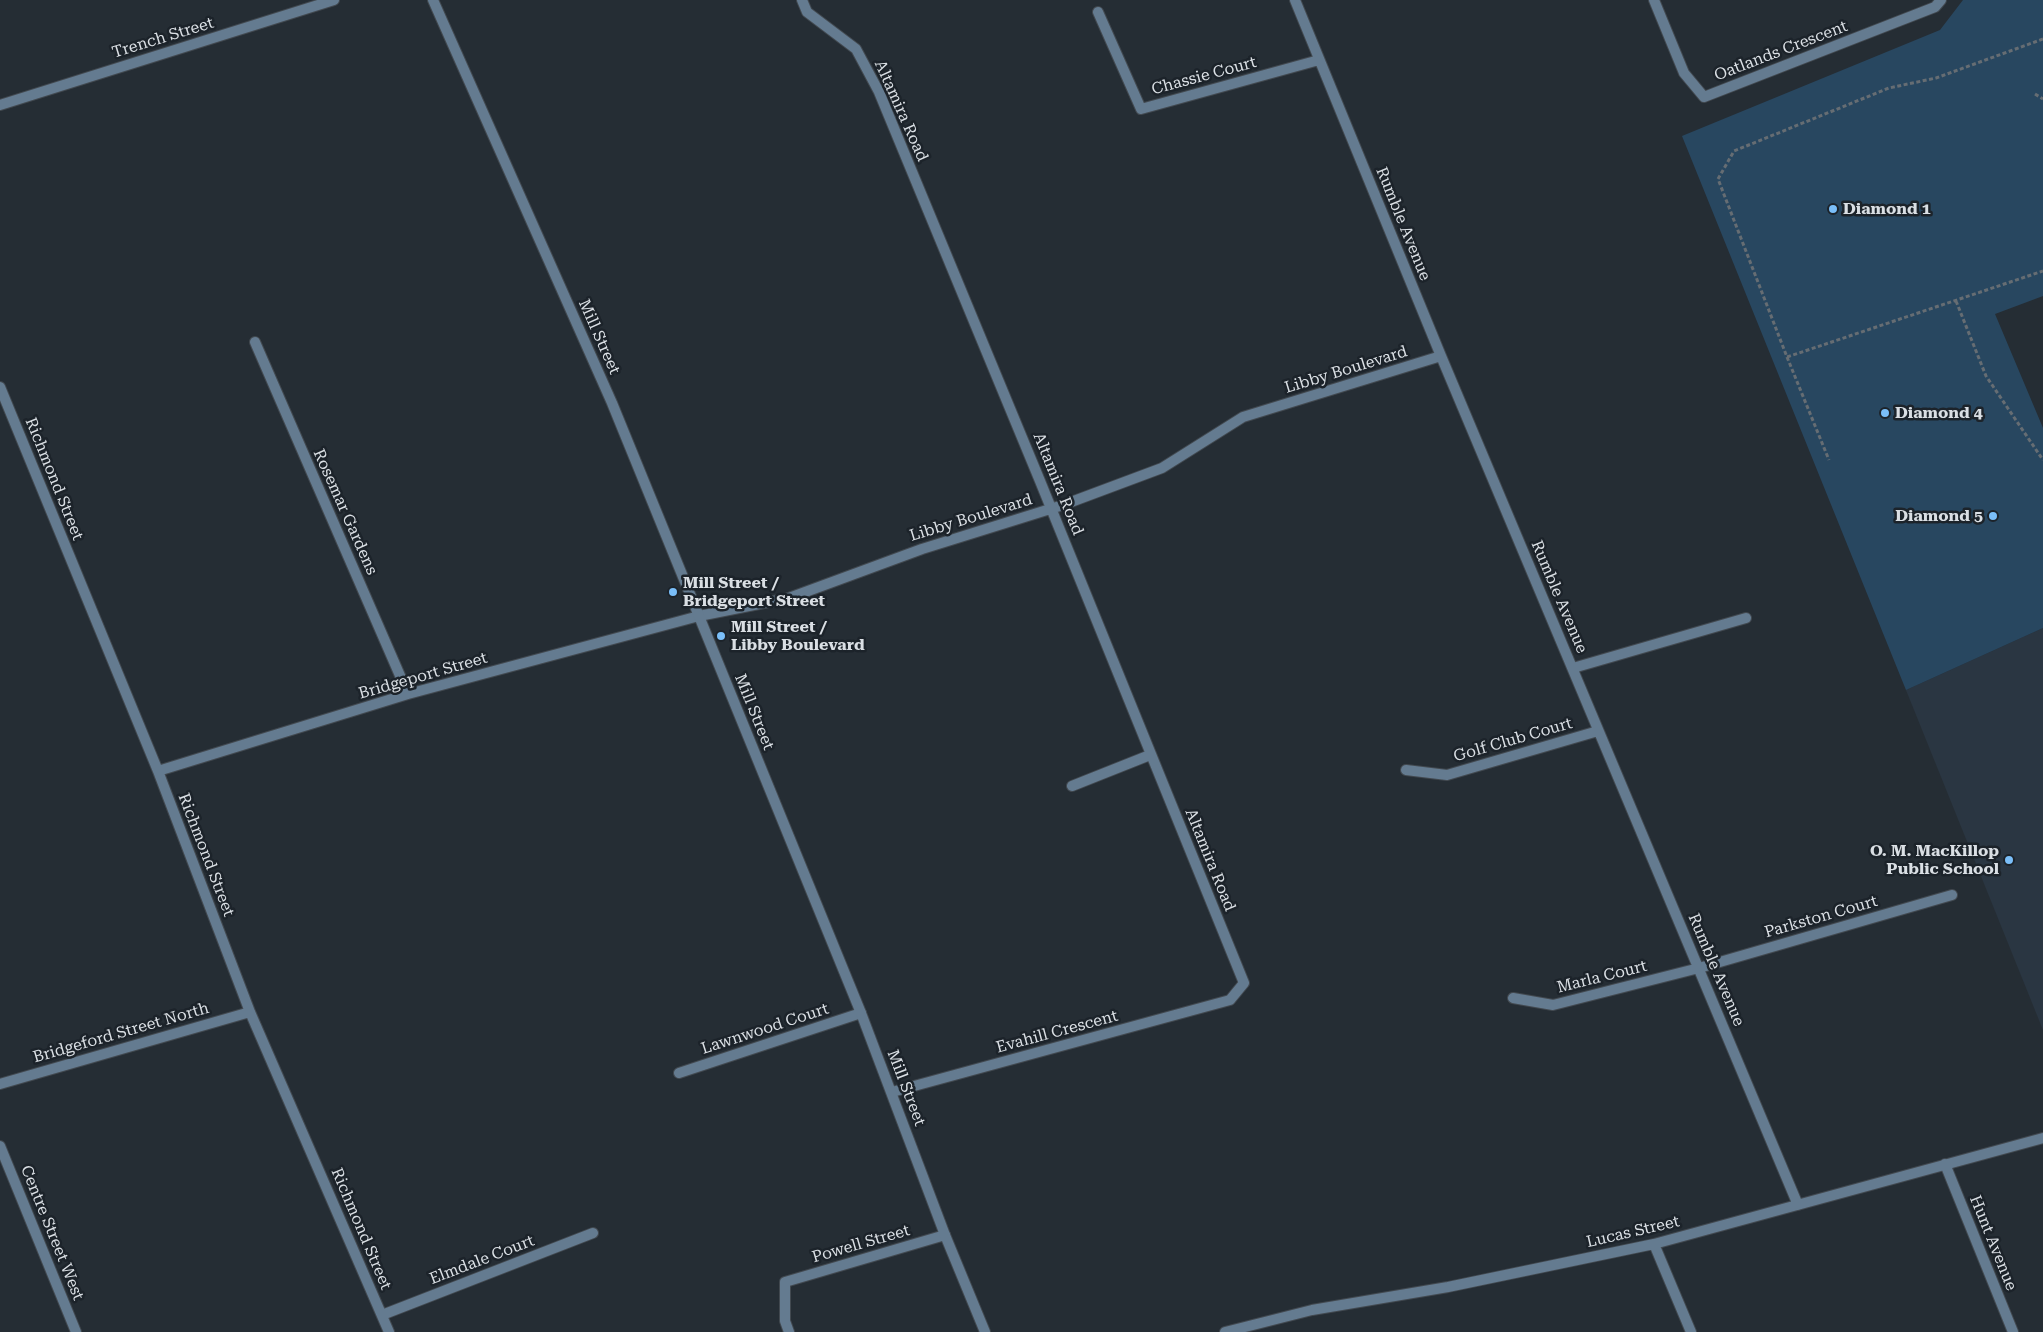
<!DOCTYPE html>
<style>
body{margin:0}
canvas{display:block;background:#252d34}
</style>
<canvas width="2043" height="1332"></canvas>
<script>
const ctx = document.querySelector('canvas').getContext('2d');
ctx.lineJoin = 'round';
function fillPath(path, color) { ctx.fillStyle = color; ctx.fill(path, 'evenodd'); }
const toPath = rows => new Path2D(rows.map(r => 'M' + r).join(''));
function stroke(path, color, width, dash) { ctx.strokeStyle = color; ctx.lineWidth = width; ctx.lineCap = dash ? 'butt' : 'round'; ctx.setLineDash(dash || []); ctx.stroke(path); }
function write(font, color, halo, rows, align = 'center') {
  ctx.font = font + ' "Roboto Serif",serif'; ctx.lineWidth = 5; ctx.setLineDash([]); ctx.textBaseline = 'middle'; ctx.strokeStyle = halo; ctx.fillStyle = color; for (const [text, x, y, turn = 0] of rows) {
    ctx.save(); ctx.translate(x, y); ctx.rotate((+turn || 0) * Math.PI / 180); ctx.textAlign = isNaN(turn) ? turn : align; if (halo) ctx.strokeText(text, 0, 0); ctx.fillText(text, 0, 0); ctx.restore();
  }
}
const built = toPath([
 [2043,628,2043,1030,1906,690]
]);
const green = toPath([
 [1963,0,2043,0,2043,296,1995,314,2043,428,2043,628,1906,690,1682,136,1940,30]
]);
const path = toPath([
 [2043,39,1936,78,1889,88,1734,151,1718,179,1787,357,2043,271],
 [2035,94,2043,99],
 [1956,301,1986,376,2043,460],
 [1787,357,1829,460]
]);
const minor = toPath([
 [802,0,807,12,856,49,879,92,1040,481,1244,983,1230,1000,892,1092],
 [1295,0,1441,356,1798,1205],
 [1654,0,1684,73,1704,97,1935,7,1941,0],
 [1098,12,1141,109,1319,60],
 [255,342,408,694],
 [0,387,158,771,250,1012,389,1332],
 [1573,668,1746,618],
 [1406,770,1447,775,1598,731],
 [158,771,408,694,699,616,789,598,922,549,1063,505,1162,468,1243,417,1441,356],
 [1072,786,1150,755],
 [1513,998,1553,1005,1699,968,1952,895],
 [679,1073,861,1013],
 [0,1084,250,1012],
 [0,1146,76,1332],
 [1945,1164,2013,1332],
 [1654,1244,1691,1332],
 [382,1315,593,1233],
 [789,1332,785,1321,785,1282,945,1235],
 [1225,1332,1312,1310,1448,1287,1654,1244,2043,1138]
]);
const tertiary = toPath([
 [433,0,612,403,861,1013,945,1235,985,1332],
 [0,105,334,0]
]);
const markers = [
 [1833,209,5,"#7abef8"],
 [1885,413,5,"#7abef8"],
 [1993,516,5,"#7abef8"],
 [673,592,5,"#7abef8"],
 [721,636,5,"#7abef8"],
 [2009,860,5,"#7abef8"]
];
const streetNames = [
 ["Trench Street",163,38,-17],
 ["Oatlands Crescent",1781,51,-21],
 ["Chassie Court",1204,76,-15],
 ["Altamira Road",901,111,66],
 ["Rumble Avenue",1403,224,68],
 ["Mill Street",599,337,66],
 ["Libby Boulevard",1346,370,-17],
 ["Richmond Street",54,479,68],
 ["Altamira Road",1058,484,68],
 ["Rosemar Gardens",345,512,66],
 ["Libby Boulevard",971,518,-17],
 ["Rumble Avenue",1559,597,67],
 ["Bridgeport Street",423,676,-16],
 ["Mill Street",754,712,68],
 ["Golf Club Court",1513,740,-16],
 ["Richmond Street",206,855,69],
 ["Altamira Road",1210,860,68],
 ["Parkston Court",1821,917,-16],
 ["Rumble Avenue",1716,970,67],
 ["Marla Court",1602,977,-14],
 ["Lawnwood Court",765,1029,-18],
 ["Evahill Crescent",1057,1032,-15],
 ["Bridgeford Street North",121,1033,-16],
 ["Mill Street",906,1088,69],
 ["Richmond Street",361,1229,67],
 ["Lucas Street",1633,1232,-13],
 ["Centre Street West",52,1233,68],
 ["Hunt Avenue",1993,1243,68],
 ["Powell Street",861,1244,-16],
 ["Elmdale Court",482,1260,-21]
];
const poiNames = [
 ["Diamond 1",1843,209],
 ["Diamond 4",1895,413],
 ["Diamond 5",1983,516,"right"],
 ["Mill Street /",683,583],
 ["Bridgeport Street",683,601],
 ["Mill Street /",731,627],
 ["Libby Boulevard",731,645],
 ["O. M. MacKillop",1999,851,"right"],
 ["Public School",1999,869,"right"]
];
fillPath(built, '#2a3642');
fillPath(green, '#284760');
stroke(minor, '#424950', 12);
stroke(tertiary, '#424950', 12);
stroke(path, '#666d73', 3, [4, 2.5]);
stroke(minor, '#647b90', 10);
stroke(tertiary, '#647b90', 10);
for (const [x, y, r, color] of markers) { const dot = new Path2D(); dot.arc(x, y, r, 0, 2 * Math.PI); ctx.fillStyle = color; ctx.fill(dot); stroke(dot, '#1c232a', 2); }
write('16px', '#dadfe4', '#1c232a', streetNames);
write('bold 16px', '#dadfe4', '#1c232a', poiNames, 'left');
</script>
